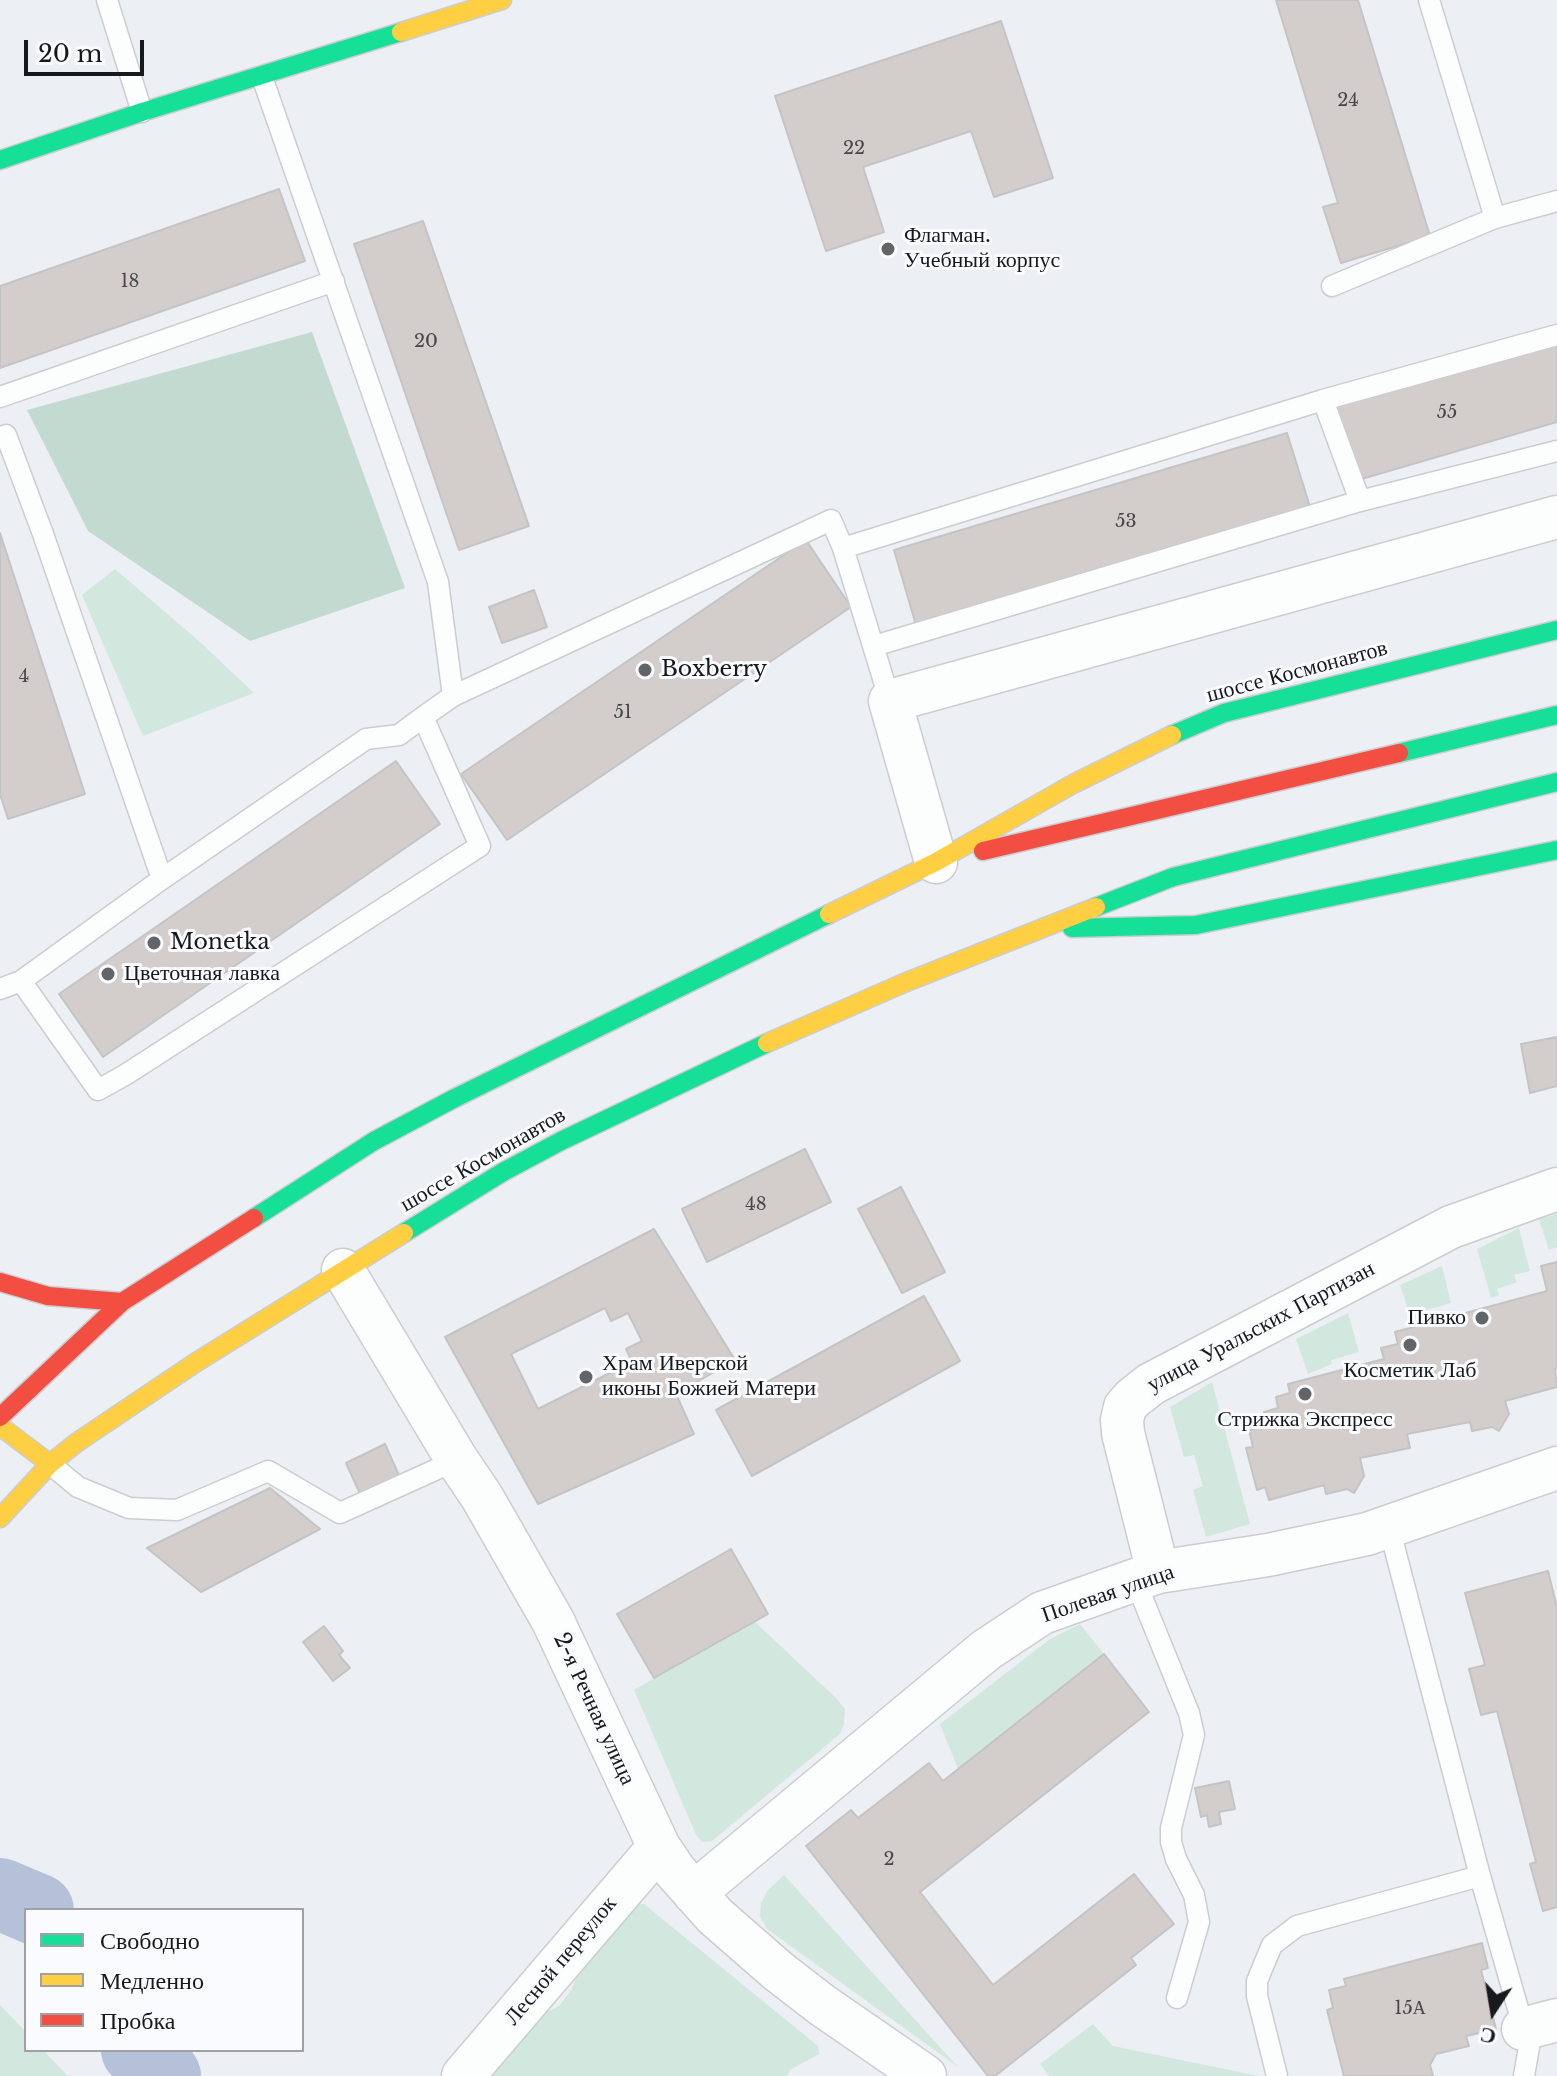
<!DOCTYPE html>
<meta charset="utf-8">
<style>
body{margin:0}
#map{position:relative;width:1557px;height:2076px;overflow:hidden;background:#eceff4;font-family:"Libre Baskerville",serif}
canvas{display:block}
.legend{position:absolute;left:24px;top:1908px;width:280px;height:144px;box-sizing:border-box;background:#f9fbff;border:2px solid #9fa1a4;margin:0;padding:10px 14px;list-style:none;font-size:24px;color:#171a1c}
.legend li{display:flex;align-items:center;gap:16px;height:40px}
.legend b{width:40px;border:2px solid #9fa1a4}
.north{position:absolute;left:1453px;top:1972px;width:80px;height:80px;-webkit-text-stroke:6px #f9fbff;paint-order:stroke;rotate:192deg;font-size:22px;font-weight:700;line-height:32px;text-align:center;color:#171a1c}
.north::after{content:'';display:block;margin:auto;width:28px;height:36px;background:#171a1c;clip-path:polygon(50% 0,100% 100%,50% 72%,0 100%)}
.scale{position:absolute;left:24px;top:40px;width:120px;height:36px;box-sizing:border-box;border:4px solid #171a1c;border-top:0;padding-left:10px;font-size:24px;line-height:28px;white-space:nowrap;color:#171a1c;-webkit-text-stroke:6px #f9fbff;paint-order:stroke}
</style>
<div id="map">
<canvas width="1557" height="2076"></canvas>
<ul class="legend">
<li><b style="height:10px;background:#16e098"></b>Свободно</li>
<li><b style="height:10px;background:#ffcf43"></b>Медленно</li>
<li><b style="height:10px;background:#f24e42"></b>Пробка</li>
</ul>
<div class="north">С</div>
<div class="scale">20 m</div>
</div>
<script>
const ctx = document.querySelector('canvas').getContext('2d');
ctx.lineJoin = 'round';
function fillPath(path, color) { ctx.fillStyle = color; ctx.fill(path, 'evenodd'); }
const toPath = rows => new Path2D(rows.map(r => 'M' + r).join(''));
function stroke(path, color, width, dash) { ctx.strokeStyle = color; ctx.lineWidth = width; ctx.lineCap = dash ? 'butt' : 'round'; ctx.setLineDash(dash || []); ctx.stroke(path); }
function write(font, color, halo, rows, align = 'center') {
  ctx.font = font + ' "Libre Baskerville",serif'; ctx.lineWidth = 6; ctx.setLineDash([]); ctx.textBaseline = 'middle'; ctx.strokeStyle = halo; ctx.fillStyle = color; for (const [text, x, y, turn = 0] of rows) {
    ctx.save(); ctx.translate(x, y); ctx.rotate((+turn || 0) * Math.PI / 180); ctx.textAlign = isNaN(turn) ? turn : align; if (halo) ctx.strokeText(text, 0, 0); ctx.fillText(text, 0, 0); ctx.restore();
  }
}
const green = toPath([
 [115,569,200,642,254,693,143,736,82,595],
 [1557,1214,1557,1247,1549,1250,1539,1219],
 [1519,1228,1530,1271,1514,1275,1517,1282,1497,1289,1499,1295,1491,1298,1477,1249],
 [1442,1266,1451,1303,1423,1311,1424,1315,1411,1319,1400,1285],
 [1348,1313,1359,1352,1331,1360,1332,1364,1308,1374,1296,1339],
 [1212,1382,1250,1524,1206,1537,1193,1490,1203,1486,1194,1455,1184,1457,1170,1407],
 [754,1621,835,1697,845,1709,844,1724,840,1734,712,1841,702,1842,696,1835,634,1690],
 [1080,1624,1104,1654,958,1769,940,1724,1050,1639],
 [784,1875,958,2067,767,1929,760,1917,761,1903,768,1890],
 [644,1904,818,2046,819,2054,790,2070,787,2076,490,2076,545,2013,559,2006,572,1989,582,1957,629,1906],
 [0,2005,26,2032,26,2050,43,2050,68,2076,0,2076],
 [1093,2024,1113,2046,1259,2076,1049,2076,1040,2064]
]);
const forest = toPath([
 [312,332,405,588,250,641,88,531,27,410]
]);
const river = toPath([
 [0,1894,38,1910],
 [137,2050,157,2065,165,2076]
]);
const building = toPath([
 [1276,0,1358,0,1430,236,1341,263,1323,207,1338,203,1276,0],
 [1001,21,1053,178,994,197,971,131,863,167,884,232,826,251,775,96,1001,21],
 [279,189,305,261,0,368,0,286,279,189],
 [423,221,529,526,459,550,354,244,423,221],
 [1557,340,1557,422,1358,480,1335,404,1557,340],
 [1287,433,1311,510,916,625,894,550,1287,433],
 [0,533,85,794,8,819,0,794,0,533],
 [806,540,851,607,507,840,461,774,806,540],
 [534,590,547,627,502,643,489,607,534,590],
 [396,761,440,824,103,1057,59,994,396,761],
 [1557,1037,1557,1086,1530,1093,1521,1044,1557,1037],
 [805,1149,831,1202,707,1262,682,1209,805,1149],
 [901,1187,945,1272,902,1293,858,1209,901,1187],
 [654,1229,735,1360,676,1394,694,1434,538,1504,445,1337,654,1229],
 [1557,1262,1557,1368,1555,1369,1557,1387,1505,1401,1509,1414,1499,1431,1492,1427,1472,1431,1470,1422,1407,1434,1410,1448,1360,1458,1364,1476,1354,1493,1347,1489,1326,1494,1324,1485,1269,1500,1265,1487,1257,1490,1246,1448,1253,1447,1249,1430,1267,1425,1264,1412,1278,1408,1276,1397,1290,1393,1288,1384,1384,1359,1381,1348,1398,1344,1395,1332,1547,1291,1541,1266,1557,1262],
 [924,1296,960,1361,752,1476,716,1410,924,1296],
 [605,1308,611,1321,628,1313,642,1341,626,1349,632,1362,538,1409,511,1354,605,1308],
 [385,1444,401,1480,362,1498,346,1463,385,1444],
 [270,1488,320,1529,201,1592,147,1548,270,1488],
 [731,1549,768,1614,654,1678,617,1614,731,1549],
 [1548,1571,1557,1608,1557,1907,1543,1911,1530,1864,1536,1862,1497,1711,1481,1715,1469,1669,1485,1665,1465,1593,1548,1571],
 [324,1626,343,1651,339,1655,350,1668,333,1681,303,1642,324,1626],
 [1104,1654,1149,1712,920,1892,993,1985,1134,1874,1174,1924,1131,1958,1136,1965,995,2076,988,2076,806,1846,851,1810,858,1818,929,1763,943,1781,1104,1654],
 [1229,1781,1235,1809,1219,1812,1221,1824,1209,1827,1207,1815,1201,1817,1195,1788,1229,1781],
 [1482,1943,1488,1968,1481,1970,1496,2029,1466,2036,1469,2046,1436,2054,1430,2065,1433,2076,1344,2076,1327,2010,1333,2008,1329,1990,1346,1986,1344,1979,1482,1943]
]);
const lane = toPath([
 [107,0,142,112],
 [1429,0,1495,218],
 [1332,286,1495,218,1557,201],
 [0,397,334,281],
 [1323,400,1360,501],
 [6,435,43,534,162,879],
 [843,548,890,701],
 [874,646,1360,501,1557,451],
 [453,696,831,520,843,548,1323,400,1557,335],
 [21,981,98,1090,125,1075,480,846,423,717,453,696,438,582,262,77],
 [0,989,21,981,162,879,366,739,399,735,423,717],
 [50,1464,78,1487,129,1508,177,1510,268,1471,340,1513,457,1460],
 [1389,1527,1480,1876,1529,2047,1524,2076],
 [1135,1580,1189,1713,1194,1735,1171,1828,1171,1842,1176,1859,1194,1895,1199,1922,1177,1998],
 [1277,2076,1257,1996,1257,1981,1272,1945,1297,1926,1480,1876]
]);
const street = toPath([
 [936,862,890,701,1557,517],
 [343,1270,457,1460,482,1497,553,1621,659,1847,675,1871,715,1916,778,1971,822,2005,925,2076],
 [1158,1572,1123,1433,1122,1420,1125,1407,1132,1399,1151,1384,1451,1227,1557,1189],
 [694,1893,986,1650,1042,1613,1158,1572,1268,1555,1367,1534,1557,1468],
 [1523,2029,1557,2020],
 [463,2076,659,1847]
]);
const fast = toPath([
 [0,160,142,112,401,32],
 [1172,735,1224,713,1557,630],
 [1399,753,1557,715],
 [1096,907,1173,877,1557,782],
 [1072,928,1196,925,1557,850],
 [254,1218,374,1141,455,1098,829,914],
 [404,1233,503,1172,561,1141,767,1043]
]);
const slow = toPath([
 [401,32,502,0],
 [829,914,936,862,1073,784,1172,735],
 [767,1043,904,983,1096,907],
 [0,1426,50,1464],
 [0,1518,50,1464,76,1443,195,1363,404,1233]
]);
const jam = toPath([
 [983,851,1399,753],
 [0,1282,48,1296,122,1302],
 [0,1417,122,1302,254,1218]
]);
const markers = [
 [888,249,8,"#626568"],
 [645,670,8,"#626568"],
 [154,943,8,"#626568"],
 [108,974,8,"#626568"],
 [1482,1318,8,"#626568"],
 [1410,1345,8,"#626568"],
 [586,1377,8,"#626568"],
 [1305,1394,8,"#626568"]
];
const numberNames = [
 ["24",1348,101],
 ["22",854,149],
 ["18",130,282],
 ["20",426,342],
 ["55",1447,413],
 ["53",1126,522],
 ["4",24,677],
 ["51",623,713],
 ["48",756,1205],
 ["2",889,1860],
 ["15А",1410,2009]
];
const poiNames = [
 ["Флагман.",904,236],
 ["Учебный корпус",904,261],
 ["Boxberry",661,670],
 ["Monetka",170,943],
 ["Цветочная лавка",124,974],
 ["Пивко",1466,1318,"right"],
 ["Храм Иверской",602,1364],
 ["иконы Божией Матери",602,1389],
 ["Косметик Лаб",1410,1371,"center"],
 ["Стрижка Экспресс",1305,1420,"center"]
];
const streetNames = [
 ["шоссе Космонавтов",1297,672,-15],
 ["шоссе Космонавтов",483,1160,-30],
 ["улица Уральских Партизан",1261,1327,-28],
 ["Полевая улица",1108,1594,-19],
 ["2-я Речная улица",594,1709,65],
 ["Лесной переулок",561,1961,-50]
];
fillPath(green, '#d2e8df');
fillPath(forest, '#c3dad1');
stroke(river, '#b4c1d9', 72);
fillPath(building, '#d3cecb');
stroke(building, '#c4c4c5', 2);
stroke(lane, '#cbcdd0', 23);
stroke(street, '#cbcdd0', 45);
stroke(fast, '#cbcdd0', 21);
stroke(slow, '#cbcdd0', 21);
stroke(jam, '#cbcdd0', 21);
stroke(lane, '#fcfdfd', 20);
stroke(street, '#fcfdfd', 42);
stroke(fast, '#16e098', 18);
stroke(slow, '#ffcf43', 18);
stroke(jam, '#f24e42', 18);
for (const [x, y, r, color] of markers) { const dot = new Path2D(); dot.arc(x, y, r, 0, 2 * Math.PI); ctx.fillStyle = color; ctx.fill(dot); stroke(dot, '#f9fbff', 3); }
write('18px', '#464748', null, numberNames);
write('22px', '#171a1c', '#f9fbff', poiNames, 'left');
write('22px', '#171a1c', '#f9fbff', streetNames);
</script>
